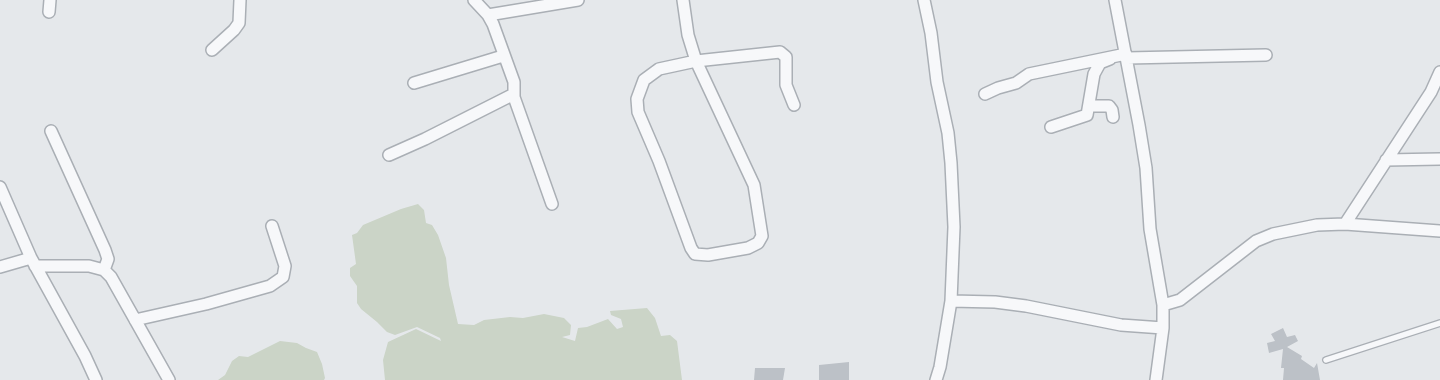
<!DOCTYPE html>
<style>
body{margin:0}
canvas{display:block;background:#e5e8eb}
</style>
<canvas width="1440" height="380"></canvas>
<script>
const ctx = document.querySelector('canvas').getContext('2d');
ctx.lineJoin = 'round';
function fillPath(path, color) { ctx.fillStyle = color; ctx.fill(path, 'evenodd'); }
const toPath = rows => new Path2D(rows.map(r => 'M' + r).join(''));
function stroke(path, color, width, dash) { ctx.strokeStyle = color; ctx.lineWidth = width; ctx.lineCap = dash ? 'butt' : 'round'; ctx.setLineDash(dash || []); ctx.stroke(path); }
const green = toPath([
 [418,204,424,210,426,223,432,225,438,235,446,258,449,285,458,324,474,325,484,320,510,317,523,318,544,314,564,318,571,325,570,335,562,337,575,341,578,328,587,327,608,319,617,329,623,327,621,319,611,315,610,311,647,308,655,318,661,336,670,335,677,341,682,380,385,380,383,360,388,342,416,329,441,341,440,338,417,327,395,335,387,332,377,322,361,309,357,303,357,286,350,276,350,268,356,264,352,235,357,233,363,225,401,209],
 [280,341,297,343,306,348,317,352,322,364,325,378,324,380,218,380,225,375,232,361,239,356,248,357]
]);
const building = toPath([
 [1283,328,1287,337,1295,335,1298,341,1287,347,1302,356,1301,359,1314,368,1317,363,1320,380,1283,380,1284,368,1281,368,1283,349,1269,353,1267,343,1275,341,1271,334],
 [849,362,849,380,819,380,819,365],
 [755,368,785,368,783,380,754,380]
]);
const lane = toPath([
 [1326,360,1440,323]
]);
const street = toPath([
 [474,0,488,15,493,24,514,82,514,97,552,204],
 [683,0,688,35,696,61,754,185,762,236,758,243,748,248,708,255,695,254,691,248,659,161,638,112,637,99,644,80,659,69,696,61,780,52,786,57,786,85,794,105],
 [924,0,931,33,937,82,948,133,951,163,954,227,951,301,940,367,936,380],
 [1115,0,1139,125,1146,168,1150,229,1163,305,1163,328,1156,380],
 [49,12,50,0],
 [488,15,578,0],
 [212,50,234,30,239,23,240,0],
 [1127,58,1266,55],
 [414,83,503,56],
 [985,94,998,88,1016,83,1029,74,1126,54],
 [1089,106,1109,106,1112,110,1113,117],
 [1051,127,1087,115,1094,74,1100,63,1110,59],
 [51,131,105,250,108,259,104,270],
 [389,155,425,139,514,94],
 [1386,160,1440,159],
 [0,187,31,258,85,356,96,380],
 [1345,224,1431,92,1440,72],
 [35,266,89,266,104,270,111,277,169,380],
 [0,267,31,258],
 [951,301,995,302,1026,306,1121,325,1163,328],
 [1163,305,1180,300,1256,241,1273,234,1317,225,1345,224,1440,231],
 [135,320,206,304,270,286,283,277,285,266,272,226]
]);
fillPath(green, '#cbd4c7');
fillPath(building, '#bcc1c7');
stroke(lane, '#aaafb5', 8);
stroke(street, '#aaafb5', 14);
stroke(lane, '#f7f8fa', 5.5);
stroke(street, '#f7f8fa', 11);
</script>
